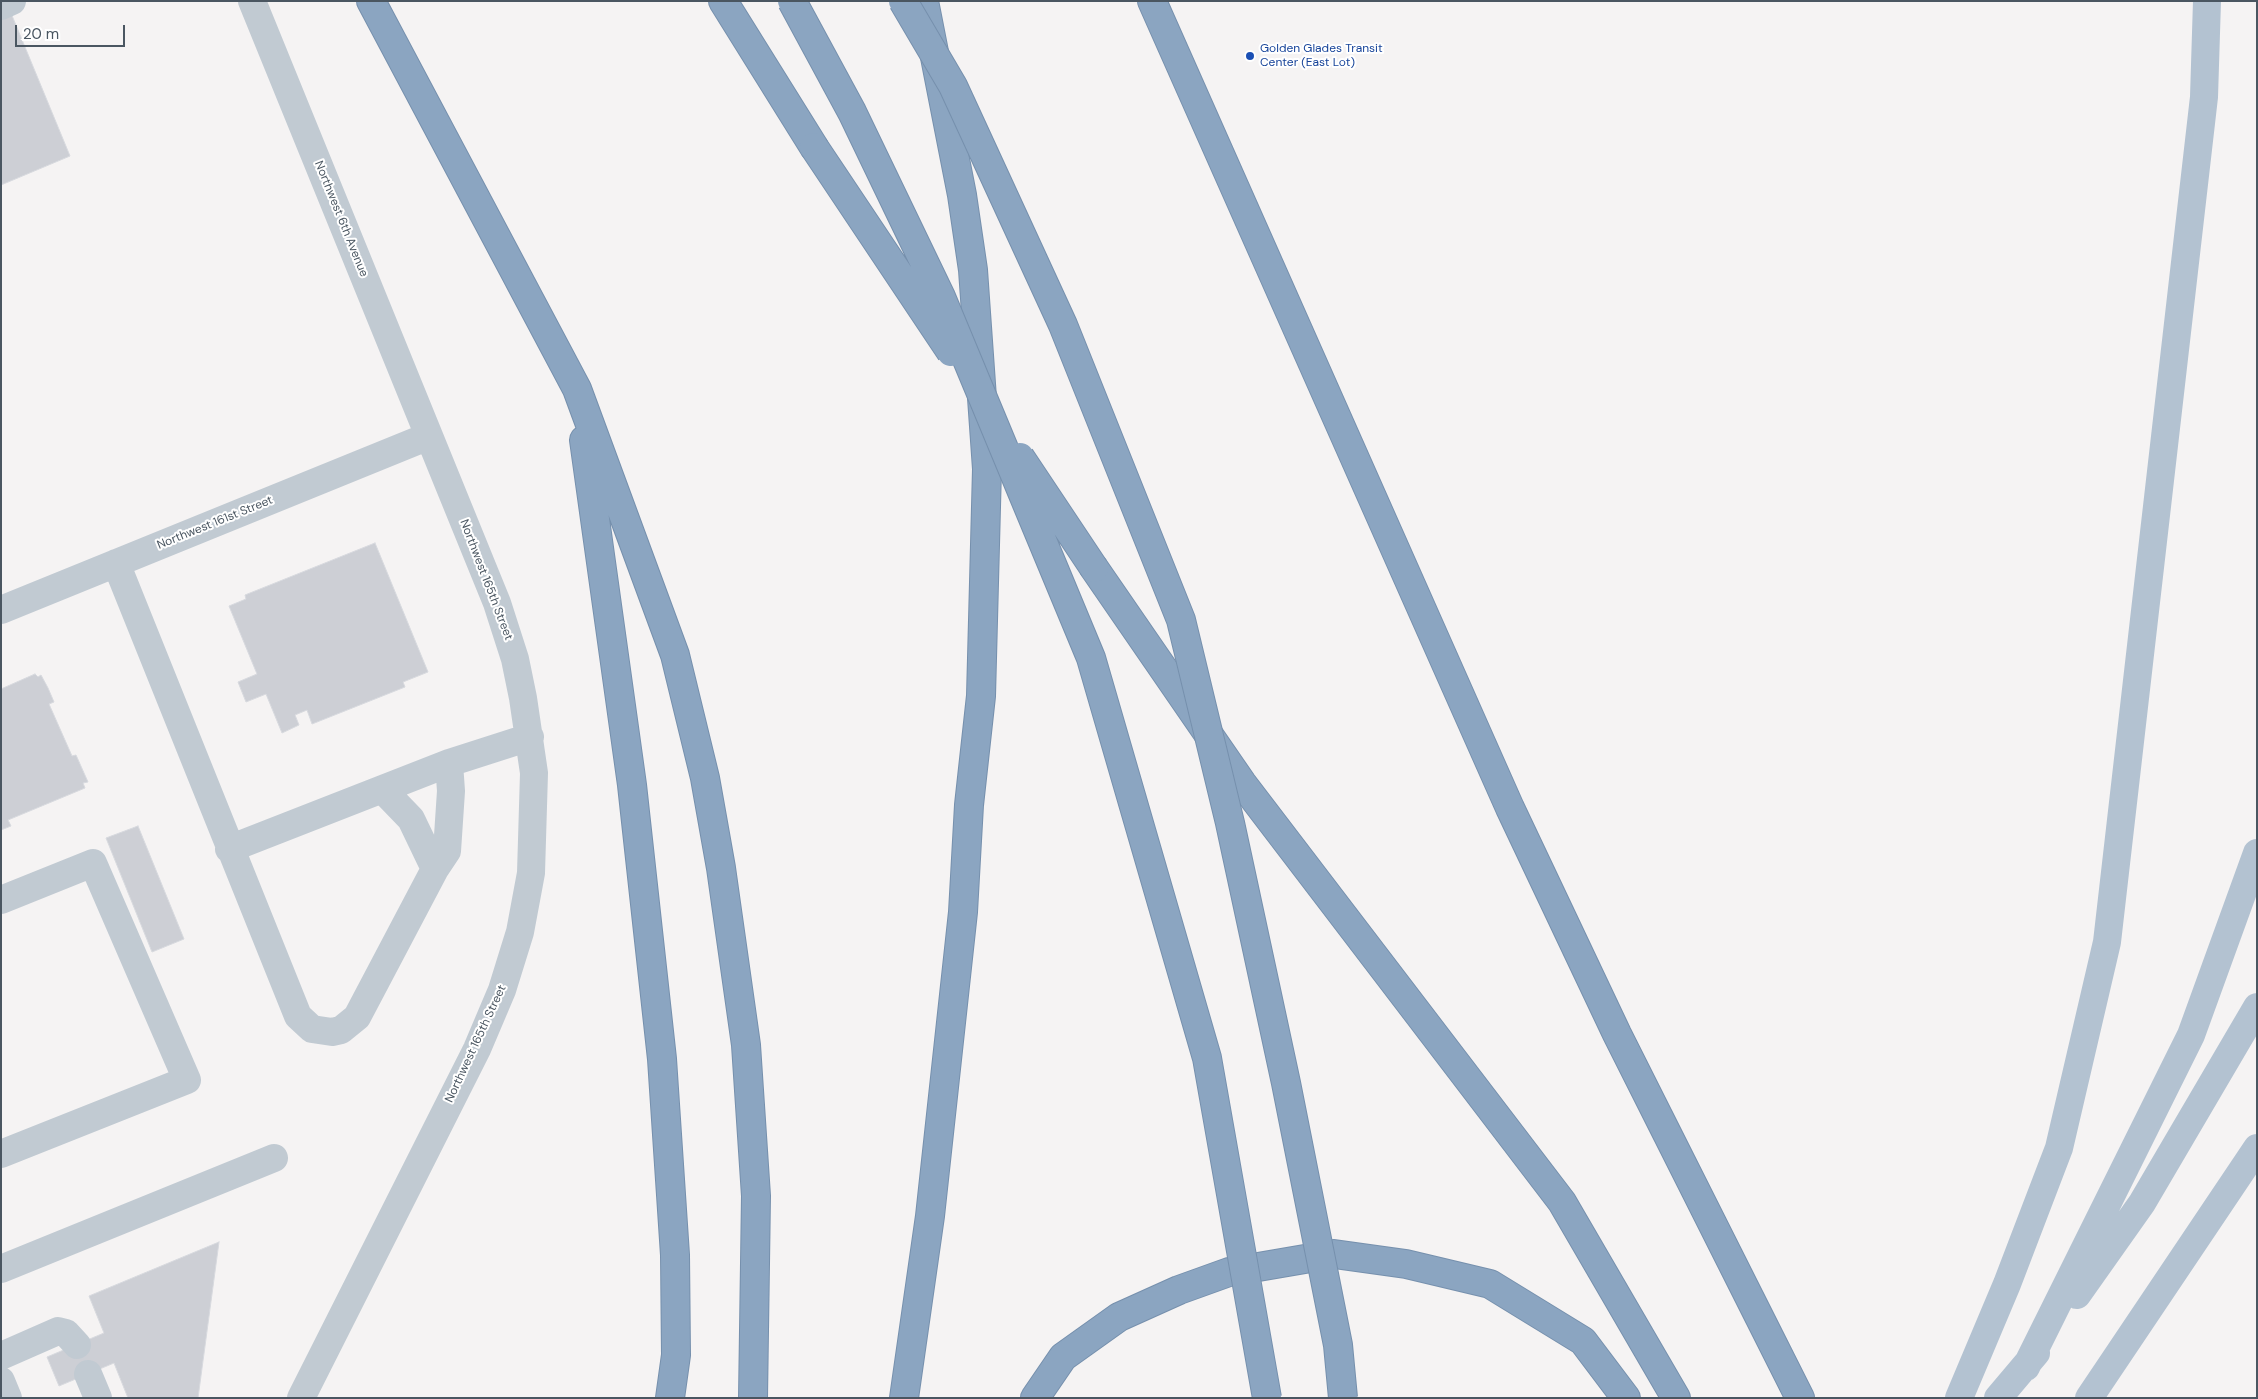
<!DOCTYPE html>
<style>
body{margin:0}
#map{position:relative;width:2258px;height:1399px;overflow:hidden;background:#f5f3f3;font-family:"DM Sans",sans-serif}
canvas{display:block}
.frame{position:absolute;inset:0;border:2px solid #4a5661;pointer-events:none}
.scale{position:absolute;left:15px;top:25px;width:110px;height:22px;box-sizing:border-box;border:2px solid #4a5661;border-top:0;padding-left:6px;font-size:15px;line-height:18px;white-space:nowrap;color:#4a5661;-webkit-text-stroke:4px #fff;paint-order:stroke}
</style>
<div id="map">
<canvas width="2258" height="1399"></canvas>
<div class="frame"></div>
<div class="scale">20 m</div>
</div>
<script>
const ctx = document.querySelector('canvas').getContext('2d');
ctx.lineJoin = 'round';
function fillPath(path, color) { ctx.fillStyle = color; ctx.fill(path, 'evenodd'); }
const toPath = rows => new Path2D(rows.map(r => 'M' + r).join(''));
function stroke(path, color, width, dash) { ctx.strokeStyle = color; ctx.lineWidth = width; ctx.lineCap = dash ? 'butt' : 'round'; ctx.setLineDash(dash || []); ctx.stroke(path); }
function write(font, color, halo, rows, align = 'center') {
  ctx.font = font + ' "DM Sans",sans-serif'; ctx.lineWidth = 4; ctx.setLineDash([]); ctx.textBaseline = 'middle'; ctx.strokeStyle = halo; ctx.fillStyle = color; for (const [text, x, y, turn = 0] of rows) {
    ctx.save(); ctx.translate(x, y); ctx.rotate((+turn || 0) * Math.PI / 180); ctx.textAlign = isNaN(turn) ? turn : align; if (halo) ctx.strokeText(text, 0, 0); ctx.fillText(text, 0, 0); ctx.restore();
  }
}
const building = toPath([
 [1,1,6,1,70,156,1,185,1,1],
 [375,543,428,672,403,682,405,687,312,724,307,710,295,715,299,725,282,733,266,694,246,702,238,682,257,674,229,606,246,599,245,595,375,543],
 [35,674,38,677,41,675,48,688,54,702,49,704,72,756,76,755,88,782,83,783,85,788,8,820,11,826,1,830,1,689,35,674],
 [138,826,184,939,152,952,106,838,138,826],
 [219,1242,198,1398,128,1398,114,1363,59,1386,47,1357,104,1333,89,1296,219,1242]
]);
const minor = toPath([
 [252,1,497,603,515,659,523,698,534,773,531,873,520,932,502,990,477,1049,301,1398],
 [1,6,12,1],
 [116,563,298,1016,312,1029,332,1032,341,1030,357,1017,435,869,447,851,451,791,449,763],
 [1,610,429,436],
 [383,790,411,819,435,869],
 [229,849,449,763,530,737],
 [1,900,93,863,187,1080,1,1154],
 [1,1269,274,1158],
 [1,1356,58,1331,66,1333,77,1345],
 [88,1374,98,1398],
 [1,1381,8,1398]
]);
const major = toPath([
 [2077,1295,2142,1203,2257,1007],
 [2026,1367,2191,1035,2257,853],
 [1959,1398,2007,1284,2059,1148,2107,942,2204,97,2207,1],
 [1998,1398,2036,1353],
 [2089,1398,2257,1148]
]);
const highway = toPath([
 [371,1,577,389,675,655,705,778,721,868,746,1045,756,1196,753,1398],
 [723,1,814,147],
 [1152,1,1510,808,1617,1034,1800,1398],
 [584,440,632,785,662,1059,675,1255,676,1355,670,1398],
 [1094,568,1242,783,1562,1202,1676,1398],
 [904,1398,930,1216,963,912,969,805,981,696,987,469,973,270,962,195,924,1],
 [1035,1398,1063,1357,1119,1317,1179,1290,1229,1272,1334,1254,1406,1264,1490,1284,1583,1341,1626,1398]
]);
const highwayBridge = toPath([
 [792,1,852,112,941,297,1091,658,1207,1058,1267,1398],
 [903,1,953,86,1063,325,1181,620,1230,823,1286,1083,1338,1345,1343,1398],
 [814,147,951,352],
 [1020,457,1094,568]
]);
const markers = [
 [1250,56,5,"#1a4fb4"]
];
const transitNames = [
 ["Golden Glades Transit",1260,49],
 ["Center (East Lot)",1260,63]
];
const streetNames = [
 ["Northwest 6th Avenue",341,219,68],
 ["Northwest 161st Street",215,523,-22],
 ["Northwest 165th Street",486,580,69],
 ["Northwest 165th Street",476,1044,-65]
];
fillPath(building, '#cdcfd5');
stroke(building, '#d7d9de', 1);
stroke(highway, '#7690ad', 30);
stroke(minor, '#c1cad2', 28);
stroke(major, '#b3c2d1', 28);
stroke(highway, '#8ba5c1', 28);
stroke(highwayBridge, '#7690ad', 30, []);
stroke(highwayBridge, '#8ba5c1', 28);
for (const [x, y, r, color] of markers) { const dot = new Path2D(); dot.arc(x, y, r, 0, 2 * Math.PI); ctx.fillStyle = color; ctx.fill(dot); stroke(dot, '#fff', 2); }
write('12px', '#164399', '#fff', transitNames, 'left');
write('12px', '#4a5661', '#fff', streetNames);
</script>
